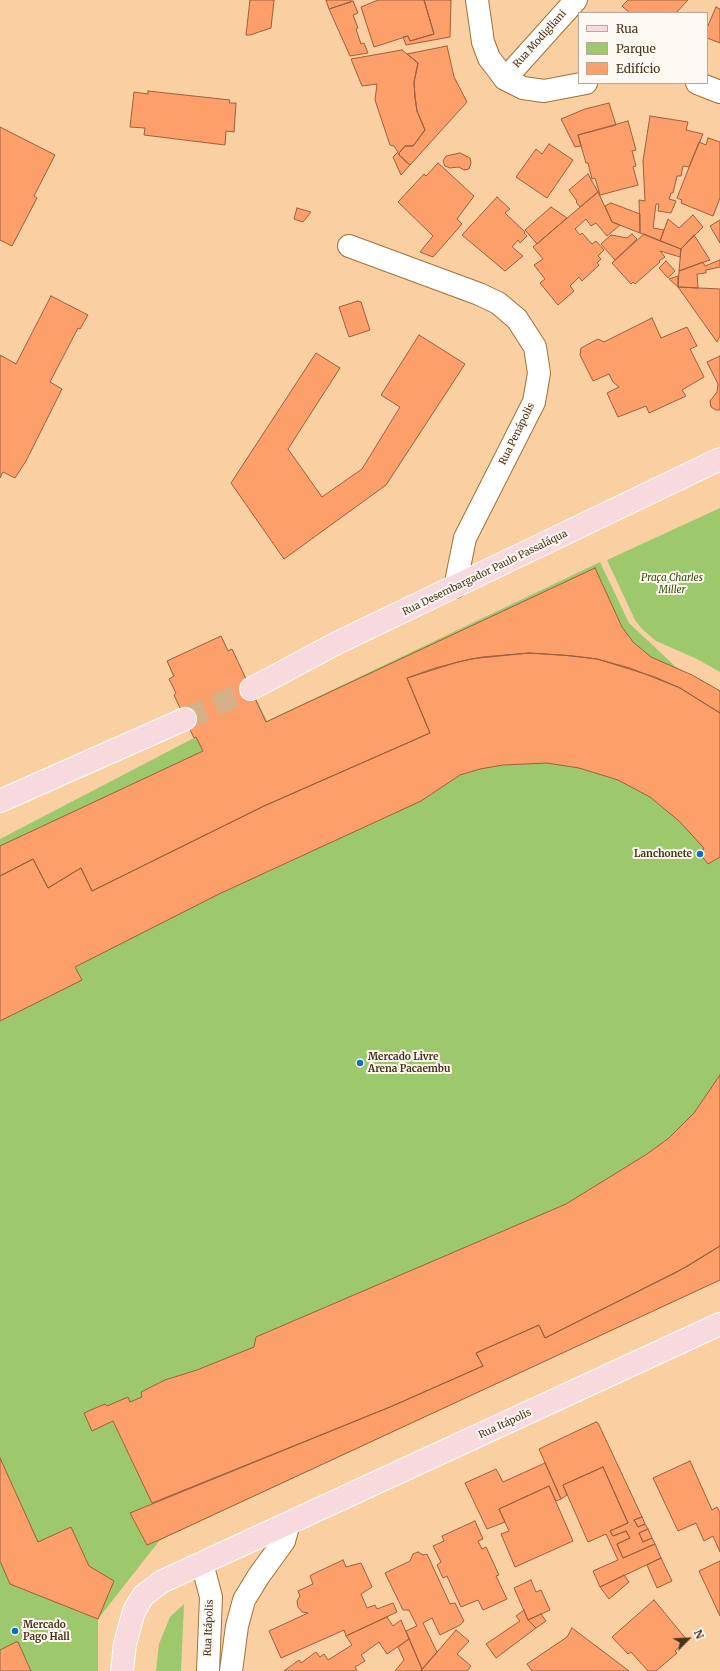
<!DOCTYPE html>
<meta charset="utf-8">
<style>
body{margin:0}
#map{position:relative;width:720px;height:1671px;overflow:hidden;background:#fad0a2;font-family:Merriweather,serif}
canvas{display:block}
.legend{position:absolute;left:578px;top:12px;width:130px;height:72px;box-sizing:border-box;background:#fef8f3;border:1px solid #b5aa9d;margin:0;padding:5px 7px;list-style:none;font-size:12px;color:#48341b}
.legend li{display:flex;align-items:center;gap:8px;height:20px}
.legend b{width:20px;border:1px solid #b5aa9d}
.north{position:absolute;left:668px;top:1619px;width:40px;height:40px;-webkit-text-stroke:3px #fef8f3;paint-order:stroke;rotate:66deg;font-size:11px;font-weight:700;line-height:16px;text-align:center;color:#48341b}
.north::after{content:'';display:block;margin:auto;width:14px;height:18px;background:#48341b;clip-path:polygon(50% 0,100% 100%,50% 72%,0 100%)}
</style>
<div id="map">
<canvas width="720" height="1671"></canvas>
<ul class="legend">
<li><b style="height:5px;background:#f8dade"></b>Rua</li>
<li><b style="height:11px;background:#9ec86c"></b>Parque</li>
<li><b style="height:11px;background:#fd9f6b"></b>Edifício</li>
</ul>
<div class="north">N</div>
</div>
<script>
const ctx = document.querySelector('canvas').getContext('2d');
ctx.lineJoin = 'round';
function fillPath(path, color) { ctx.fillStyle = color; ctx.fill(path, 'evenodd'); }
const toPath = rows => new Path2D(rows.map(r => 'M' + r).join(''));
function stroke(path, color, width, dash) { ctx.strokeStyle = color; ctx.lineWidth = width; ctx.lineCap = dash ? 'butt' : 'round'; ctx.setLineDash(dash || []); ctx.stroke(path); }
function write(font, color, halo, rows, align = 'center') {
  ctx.font = font + ' Merriweather,serif'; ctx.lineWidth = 4; ctx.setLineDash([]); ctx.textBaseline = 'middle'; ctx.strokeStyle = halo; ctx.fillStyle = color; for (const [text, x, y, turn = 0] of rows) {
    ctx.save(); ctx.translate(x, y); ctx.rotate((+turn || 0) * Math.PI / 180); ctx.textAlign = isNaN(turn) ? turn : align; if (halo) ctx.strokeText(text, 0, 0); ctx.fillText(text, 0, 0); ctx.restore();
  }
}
const green = toPath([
 [720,508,720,672,697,659,656,641,642,629,635,620,607,560],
 [600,562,629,623,676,667,720,691,720,1280,160,1540,98,1619,98,1671,0,1671,0,839,194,738,174,695,176,693,169,679,173,677,167,661,221,636,228,650,232,649,267,721],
 [184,1604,181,1671,156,1671,159,1644,170,1617]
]);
const building = toPath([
 [250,0,274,0,271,28,250,35,246,35,250,0],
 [326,0,351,0,351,2,329,9,326,0],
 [378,0,424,0,434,34,410,41,408,36,374,47,361,7,378,0],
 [424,0,451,0,450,37,406,45,403,37,408,36,410,41,434,34,424,0],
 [628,0,688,0,676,13,630,13,622,6,628,0],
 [353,1,358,13,353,15,358,28,356,29,361,44,364,43,368,53,350,56,329,9,353,1],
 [716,7,720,9,720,43,707,38,707,28,716,7],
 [447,46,454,77,467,102,410,165,399,155,399,153,405,146,413,146,425,130,417,111,415,97,414,82,418,63,407,54,447,46],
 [402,50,418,63,414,82,415,97,417,111,425,130,413,146,405,146,399,153,399,155,410,165,401,175,393,157,398,152,394,146,390,145,375,100,377,84,362,86,351,59,402,50],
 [148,91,230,100,229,103,236,103,234,132,226,131,225,145,144,135,145,128,130,127,134,92,148,94,148,91],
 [609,103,616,125,578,135,581,146,575,147,561,119,585,109,609,103],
 [650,116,688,122,686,130,703,134,689,167,683,166,681,176,677,176,673,193,671,193,669,199,676,201,671,213,658,211,659,204,656,204,653,228,664,230,660,241,640,233,639,200,645,201,643,161,650,116],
 [628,121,636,150,632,151,636,166,633,167,638,185,600,195,595,178,592,179,588,163,586,163,578,135,628,121],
 [0,127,55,155,34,196,37,198,12,246,0,240,0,127],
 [708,138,720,142,720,198,713,216,681,203,682,200,677,198,699,142,706,145,708,138],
 [549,144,573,160,547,198,516,177,536,149,542,154,549,144],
 [460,153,470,158,471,163,469,169,464,170,459,167,450,168,445,166,443,161,446,156,460,153],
 [438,163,474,196,457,219,462,224,433,257,420,252,433,236,398,202,424,174,426,176,438,163],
 [588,174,598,192,580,207,576,202,577,201,569,190,588,174],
 [598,192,612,222,620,225,607,236,596,223,591,226,586,219,575,229,580,235,582,233,592,244,596,241,604,250,598,256,601,259,597,263,599,265,582,281,579,277,570,286,574,291,558,305,540,283,545,279,534,265,543,259,533,247,598,192],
 [497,197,510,209,505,213,525,232,524,233,527,236,520,243,518,240,512,247,523,256,505,271,462,235,497,197],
 [611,203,640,214,640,233,612,222,605,206,611,203],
 [551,207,567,218,537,244,525,230,551,207],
 [297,208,311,212,303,222,294,219,297,208],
 [693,215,703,227,681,249,660,241,668,219,679,228,693,215],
 [720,220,720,243,710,226,720,220],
 [632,234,637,239,615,260,601,244,611,235,627,238,632,234],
 [644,234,681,249,680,257,660,251,665,257,659,261,660,262,635,284,633,282,631,284,612,263,644,234],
 [694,235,710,260,679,271,681,249,694,235],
 [720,260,720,267,706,270,706,273,697,274,698,288,678,287,679,271,703,262,705,266,720,260],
 [666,261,675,271,668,278,659,268,666,261],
 [678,276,678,287,669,279,678,276],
 [678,287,720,289,720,336,717,342,678,287],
 [51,296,88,315,80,329,78,328,50,382,62,389,26,461,15,478,3,472,0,478,0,355,16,364,51,296],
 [358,301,361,302,370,330,349,337,339,307,358,301],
 [652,318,661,338,687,327,697,346,690,349,704,377,682,390,686,396,649,413,646,406,618,417,607,393,619,387,613,382,609,374,593,381,580,355,581,348,598,339,604,342,652,318],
 [419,335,465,364,386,485,284,559,231,483,316,353,340,368,288,449,322,497,362,469,400,407,381,395,419,335],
 [720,356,720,410,716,410,711,407,710,401,717,392,718,384,707,362,720,356],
 [595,568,622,627,633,642,651,657,692,675,720,691,720,713,680,688,655,677,597,659,562,655,529,653,482,657,458,662,407,678,430,733,264,806,92,891,81,868,48,888,33,859,0,876,0,846,203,751,196,737,194,738,174,695,176,693,169,679,174,676,167,661,221,636,228,651,232,649,266,722,595,568],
 [529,653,574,656,597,659,630,668,680,688,720,713,720,857,708,864,700,854,700,852,704,849,703,847,679,821,650,797,618,780,579,768,547,763,503,765,480,769,460,775,421,801,219,894,75,967,82,980,0,1021,0,876,33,859,48,888,81,868,92,891,264,806,430,733,407,678,435,668,470,659,529,653],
 [720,1075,720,1246,688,1266,545,1338,539,1325,476,1353,483,1366,390,1407,152,1503,113,1421,92,1431,84,1413,105,1404,107,1406,128,1397,130,1402,142,1397,141,1392,165,1380,197,1370,254,1347,256,1337,566,1204,647,1154,669,1138,694,1113,720,1075],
 [720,1246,720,1280,159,1540,147,1545,130,1513,390,1407,483,1366,476,1353,539,1325,545,1338,677,1272,720,1246],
 [596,1422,598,1423,642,1517,634,1520,638,1527,645,1524,648,1529,639,1533,643,1542,652,1538,655,1544,623,1558,617,1544,630,1538,626,1531,613,1536,610,1531,628,1523,603,1467,563,1485,567,1495,561,1499,539,1449,596,1422],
 [0,1458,38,1542,71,1527,89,1566,114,1581,98,1619,10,1584,0,1561,0,1458],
 [690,1461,712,1510,717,1507,720,1513,720,1552,713,1536,704,1541,696,1523,678,1531,653,1478,690,1461],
 [545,1463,561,1499,556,1501,549,1486,499,1509,505,1522,487,1529,465,1483,496,1469,503,1482,545,1463],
 [603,1467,628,1523,610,1531,613,1536,626,1531,630,1538,617,1544,623,1558,655,1544,661,1558,600,1587,593,1571,618,1560,606,1534,588,1542,563,1485,603,1467],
 [549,1486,573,1541,515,1567,501,1534,509,1531,499,1509,549,1486],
 [642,1517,645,1524,638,1527,634,1520,642,1517],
 [475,1521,483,1539,478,1541,482,1549,486,1547,499,1575,496,1576,507,1599,483,1610,478,1600,461,1607,447,1576,443,1578,437,1565,441,1562,433,1546,444,1541,442,1536,475,1521],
 [648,1529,652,1538,643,1542,639,1533,648,1529],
 [418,1552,423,1555,427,1554,450,1604,455,1603,464,1621,460,1625,440,1635,432,1618,423,1623,437,1652,422,1669,406,1631,417,1626,409,1610,403,1610,385,1573,410,1561,413,1554,418,1552],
 [661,1558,672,1581,657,1588,647,1565,661,1558],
 [343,1560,346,1567,361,1563,372,1587,361,1594,367,1608,375,1605,377,1609,393,1603,397,1612,346,1636,344,1630,281,1658,269,1631,308,1613,302,1612,298,1607,297,1601,300,1596,298,1591,313,1584,310,1576,311,1575,343,1560],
 [720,1561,720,1616,699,1571,720,1561],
 [624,1575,629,1582,609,1599,600,1587,624,1575],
 [531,1580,536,1592,541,1590,550,1610,528,1620,514,1588,531,1580],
 [654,1600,687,1640,675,1651,677,1653,656,1671,648,1671,631,1652,628,1654,612,1637,654,1600],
 [524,1610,528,1620,536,1628,496,1658,486,1644,520,1621,516,1616,524,1610],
 [541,1614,546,1621,536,1628,528,1620,541,1614],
 [387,1617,393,1626,401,1620,409,1639,387,1654,379,1642,361,1655,365,1661,355,1667,357,1671,284,1671,299,1660,301,1663,316,1652,320,1657,324,1654,328,1660,352,1645,346,1636,387,1617],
 [572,1628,629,1671,532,1671,527,1664,567,1637,572,1628],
 [456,1630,469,1641,457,1654,471,1666,467,1671,421,1671,456,1630],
 [409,1639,422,1669,421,1671,395,1671,404,1660,398,1647,409,1639],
 [16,1642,18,1642,31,1671,0,1671,0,1650,16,1642]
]);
const primaryTunnel = toPath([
 [185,719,251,689]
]);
const street = toPath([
 [477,0,483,42,489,58,505,79,523,88,544,91,586,83],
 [505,79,576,0],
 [697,83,720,92],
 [349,246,479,294,498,303,517,319,535,347,539,373,534,402,465,538,455,587],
 [202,1563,211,1597,208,1671],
 [231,1671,237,1626,244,1600,258,1577,284,1541,289,1523]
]);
const primary = toPath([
 [251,689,337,643,720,459],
 [0,801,185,719],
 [122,1671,125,1644,134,1611,143,1596,161,1582,720,1324]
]);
const markers = [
 [700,854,4,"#0d71bd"],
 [360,1063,4,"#0d71bd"],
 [15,1631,4,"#0d71bd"]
];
const streetNames = [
 ["Rua Modigliani",540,39,-48],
 ["Rua Penápolis",517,434,-64],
 ["Rua Desembargador Paulo Passaláqua",485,573,-26],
 ["Rua Itápolis",505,1424,-25],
 ["Rua Itápolis",209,1628,-88]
];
const parkNames = [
 ["Praça Charles",672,578],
 ["Miller",672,590]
];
const poiNames = [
 ["Lanchonete",692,854,"right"],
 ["Mercado Livre",368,1057],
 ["Arena Pacaembu",368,1069],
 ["Mercado",23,1625],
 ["Pago Hall",23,1637]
];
fillPath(green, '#9ec86c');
fillPath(building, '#fd9f6b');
stroke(building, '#9e5f3c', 1);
stroke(primaryTunnel, '#d6b187', 22, [22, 11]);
stroke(street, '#a17137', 24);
stroke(primary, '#fff', 24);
stroke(street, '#fff', 22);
stroke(primary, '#f8dade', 22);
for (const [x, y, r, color] of markers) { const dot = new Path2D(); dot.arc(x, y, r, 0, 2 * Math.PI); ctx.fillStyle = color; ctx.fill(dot); stroke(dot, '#fef8f3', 1.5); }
write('10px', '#48341b', '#fef8f3', streetNames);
write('italic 10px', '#344e09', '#fef8f3', parkNames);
write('bold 10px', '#48341b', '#fef8f3', poiNames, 'left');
</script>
